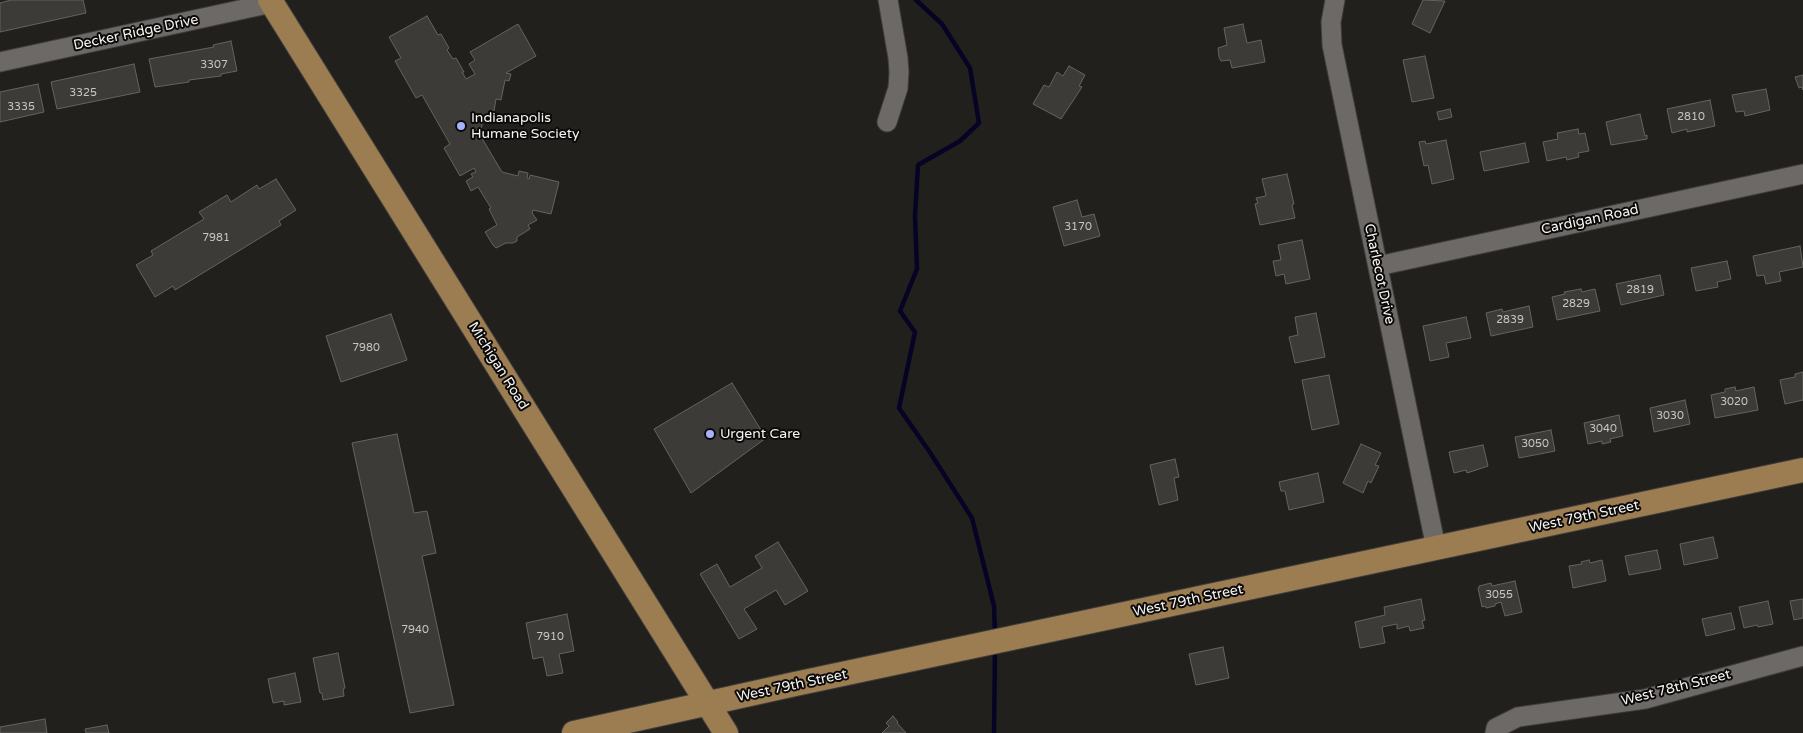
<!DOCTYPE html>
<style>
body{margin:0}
canvas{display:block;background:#22201d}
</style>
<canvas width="1803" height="733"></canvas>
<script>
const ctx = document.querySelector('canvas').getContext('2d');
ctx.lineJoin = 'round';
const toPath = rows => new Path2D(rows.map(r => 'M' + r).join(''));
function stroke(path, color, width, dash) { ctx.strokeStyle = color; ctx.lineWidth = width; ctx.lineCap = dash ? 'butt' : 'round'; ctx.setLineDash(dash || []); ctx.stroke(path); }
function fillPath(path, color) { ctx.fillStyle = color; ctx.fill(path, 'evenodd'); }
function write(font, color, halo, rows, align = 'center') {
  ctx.font = font + ' "Varela Round",sans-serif'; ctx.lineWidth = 4; ctx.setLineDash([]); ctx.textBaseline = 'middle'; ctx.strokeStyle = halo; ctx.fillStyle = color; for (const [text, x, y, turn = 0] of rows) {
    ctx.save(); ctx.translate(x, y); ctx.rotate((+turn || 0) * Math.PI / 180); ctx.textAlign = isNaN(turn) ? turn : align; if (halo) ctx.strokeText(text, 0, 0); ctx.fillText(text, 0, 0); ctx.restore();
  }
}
const stream = toPath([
 [916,0,942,24,970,68,979,123,960,141,918,165,915,216,917,269,900,311,915,332,899,408,929,451,972,518,994,606,995,633],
 [994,733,995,649]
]);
const building = toPath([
 [11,0,83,0,86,13,0,32,0,3,11,0],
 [1423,0,1445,1,1430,33,1412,24,1423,0],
 [427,16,438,35,441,34,449,48,447,50,453,59,456,58,464,72,462,72,466,79,475,74,469,64,475,60,470,52,518,24,536,56,506,73,511,74,509,81,505,80,501,100,496,99,493,117,484,115,480,135,502,172,518,176,519,171,528,173,527,178,529,179,530,175,559,182,551,214,533,210,532,213,537,220,528,225,530,229,517,237,517,241,513,243,506,243,496,248,493,245,485,232,497,225,489,209,491,208,478,187,471,191,466,181,473,177,471,174,476,172,474,168,460,176,444,148,450,144,422,95,416,98,395,61,401,58,389,37,427,16],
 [1243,24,1247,43,1261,40,1265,62,1232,68,1230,60,1221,61,1219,57,1218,48,1227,45,1224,28,1243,24],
 [231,41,237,71,221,74,221,76,189,80,189,82,155,87,149,59,214,47,213,45,231,41],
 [1425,56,1434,98,1412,102,1403,60,1425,56],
 [134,64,140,92,57,109,51,82,134,64],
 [1069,66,1085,75,1079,86,1082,87,1061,119,1033,104,1044,85,1049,87,1057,72,1063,76,1069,66],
 [1803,75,1803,90,1802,87,1799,88,1795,77,1803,75],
 [38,84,44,112,0,122,0,92,38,84],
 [1766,89,1770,110,1745,116,1744,111,1736,112,1732,95,1766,89],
 [1710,100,1715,126,1687,132,1687,129,1672,133,1667,109,1710,100],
 [1450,109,1452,117,1439,120,1437,112,1450,109],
 [1640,114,1645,136,1647,135,1647,139,1611,145,1606,122,1640,114],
 [1578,129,1579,134,1585,133,1589,151,1578,153,1579,157,1567,160,1566,157,1547,161,1543,142,1558,139,1557,133,1578,129],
 [1446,140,1454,179,1432,184,1428,165,1424,166,1419,142,1425,141,1426,144,1446,140],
 [1525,143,1529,162,1484,171,1480,152,1525,143],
 [1287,174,1294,204,1292,205,1295,218,1260,225,1255,204,1258,203,1256,198,1266,196,1262,179,1287,174],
 [276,179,296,210,279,221,281,225,175,290,173,286,155,297,136,265,153,255,151,251,204,219,199,212,227,195,231,202,257,185,259,189,276,179],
 [1077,200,1082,217,1094,214,1100,236,1064,246,1053,207,1077,200],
 [1302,240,1310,279,1286,284,1284,274,1276,276,1273,261,1281,260,1278,245,1302,240],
 [1800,246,1803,267,1779,272,1781,281,1766,284,1764,275,1757,276,1753,256,1800,246],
 [1727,261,1731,279,1717,282,1718,287,1696,291,1691,268,1727,261],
 [1660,275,1664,295,1621,305,1616,284,1660,275],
 [1581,289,1582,292,1595,289,1600,311,1557,320,1552,297,1565,294,1564,292,1581,289],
 [1529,306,1533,327,1491,336,1486,313,1502,309,1503,312,1529,306],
 [1316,313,1325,357,1295,363,1289,337,1298,335,1295,317,1316,313],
 [391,314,407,360,341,382,326,336,391,314],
 [1466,317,1471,338,1446,343,1449,357,1430,361,1423,326,1466,317],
 [1803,372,1803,400,1785,404,1780,380,1795,377,1795,374,1803,372],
 [1329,375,1339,424,1312,430,1302,380,1329,375],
 [732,383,766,438,691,493,654,429,732,383],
 [1735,387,1736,391,1754,387,1758,410,1715,418,1711,395,1725,392,1725,389,1735,387],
 [1685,400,1690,424,1654,432,1650,408,1685,400],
 [1619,415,1623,436,1610,439,1611,442,1602,444,1602,441,1588,444,1584,423,1619,415],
 [1551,430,1555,451,1519,458,1515,437,1551,430],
 [397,434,414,513,427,511,436,553,422,556,454,705,410,713,352,443,397,434],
 [1361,444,1381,453,1375,465,1379,466,1371,483,1368,481,1363,493,1343,483,1361,444],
 [1483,445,1488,466,1467,473,1466,470,1454,473,1449,452,1483,445],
 [1175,459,1179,477,1174,478,1178,500,1159,505,1150,465,1175,459],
 [1318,473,1324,502,1289,510,1285,491,1281,491,1279,482,1318,473],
 [1713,537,1718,558,1684,565,1680,544,1713,537],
 [778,542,808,591,785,605,776,590,744,609,757,629,739,639,700,574,717,564,730,587,762,568,755,556,778,542],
 [1657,550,1661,569,1629,575,1625,556,1657,550],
 [1589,560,1590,563,1602,560,1606,581,1573,588,1569,566,1582,564,1581,562,1589,560],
 [1515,581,1522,612,1505,616,1501,602,1495,604,1495,606,1486,608,1485,606,1482,607,1478,588,1479,588,1479,586,1491,583,1492,586,1515,581],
 [1421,599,1425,620,1422,621,1424,628,1410,631,1409,626,1397,629,1397,624,1382,627,1385,643,1360,648,1355,622,1385,615,1384,607,1421,599],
 [1803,599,1803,618,1794,620,1790,601,1803,599],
 [1768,601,1773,624,1758,627,1757,625,1744,628,1739,607,1768,601],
 [1731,613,1735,629,1706,636,1702,619,1731,613],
 [567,614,574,651,559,654,563,673,547,676,543,657,533,659,526,623,567,614],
 [1223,647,1229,678,1196,685,1189,654,1223,647],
 [338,653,345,688,343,689,344,696,323,700,322,693,320,693,313,658,338,653],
 [295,673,301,702,284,705,284,701,273,703,268,679,295,673],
 [893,716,898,722,897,723,906,733,882,733,889,726,886,723,893,716],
 [45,719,47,733,0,733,0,727,45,719],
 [107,725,109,733,86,733,85,729,107,725]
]);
const minor = toPath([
 [1335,0,1331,22,1332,45,1436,548],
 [0,62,272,3],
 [887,122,898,88,899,72,898,58,888,0],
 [1378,266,1803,174],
 [1495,733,1496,728,1518,717,1645,699,1803,656]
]);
const major = toPath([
 [270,0,726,733],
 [574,733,795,684,1803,470]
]);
const markers = [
 [461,126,5,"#a7b1fc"],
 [710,434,5,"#a7b1fc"]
];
const numberNames = [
 ["3307",214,65],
 ["3325",83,93],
 ["3335",21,107],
 ["2810",1691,117],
 ["3170",1078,227],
 ["7981",216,238],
 ["2819",1640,290],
 ["2829",1576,304],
 ["2839",1510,320],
 ["7980",366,348],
 ["3020",1734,402],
 ["3030",1670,416],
 ["3040",1603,429],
 ["3050",1535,444],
 ["3055",1499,595],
 ["7940",415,630],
 ["7910",550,637]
];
const streetNames = [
 ["Decker Ridge Drive",136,33,-12],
 ["Cardigan Road",1590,220,-12],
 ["Charlecot Drive",1379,274,78],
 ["Michigan Road",498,366,58],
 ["West 79th Street",1584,517,-12],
 ["West 79th Street",1188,601,-12],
 ["West 79th Street",792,686,-12],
 ["West 78th Street",1676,688,-14]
];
const poiNames = [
 ["Indianapolis",471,118],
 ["Humane Society",471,134],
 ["Urgent Care",720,434]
];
stroke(stream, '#060324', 4.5);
fillPath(building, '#3d3b37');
stroke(building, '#65635f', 1);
stroke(minor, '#3f3d3b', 21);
stroke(major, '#3f3d3b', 26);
stroke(minor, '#6c6966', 19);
stroke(major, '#9c7d51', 24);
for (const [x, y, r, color] of markers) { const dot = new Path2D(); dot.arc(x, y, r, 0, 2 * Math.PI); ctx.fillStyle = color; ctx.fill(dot); stroke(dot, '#0b0a09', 2); }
write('11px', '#c8c6c3', null, numberNames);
write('14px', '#f6f4f2', '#0b0a09', streetNames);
write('14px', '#f6f4f2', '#0b0a09', poiNames, 'left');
</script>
